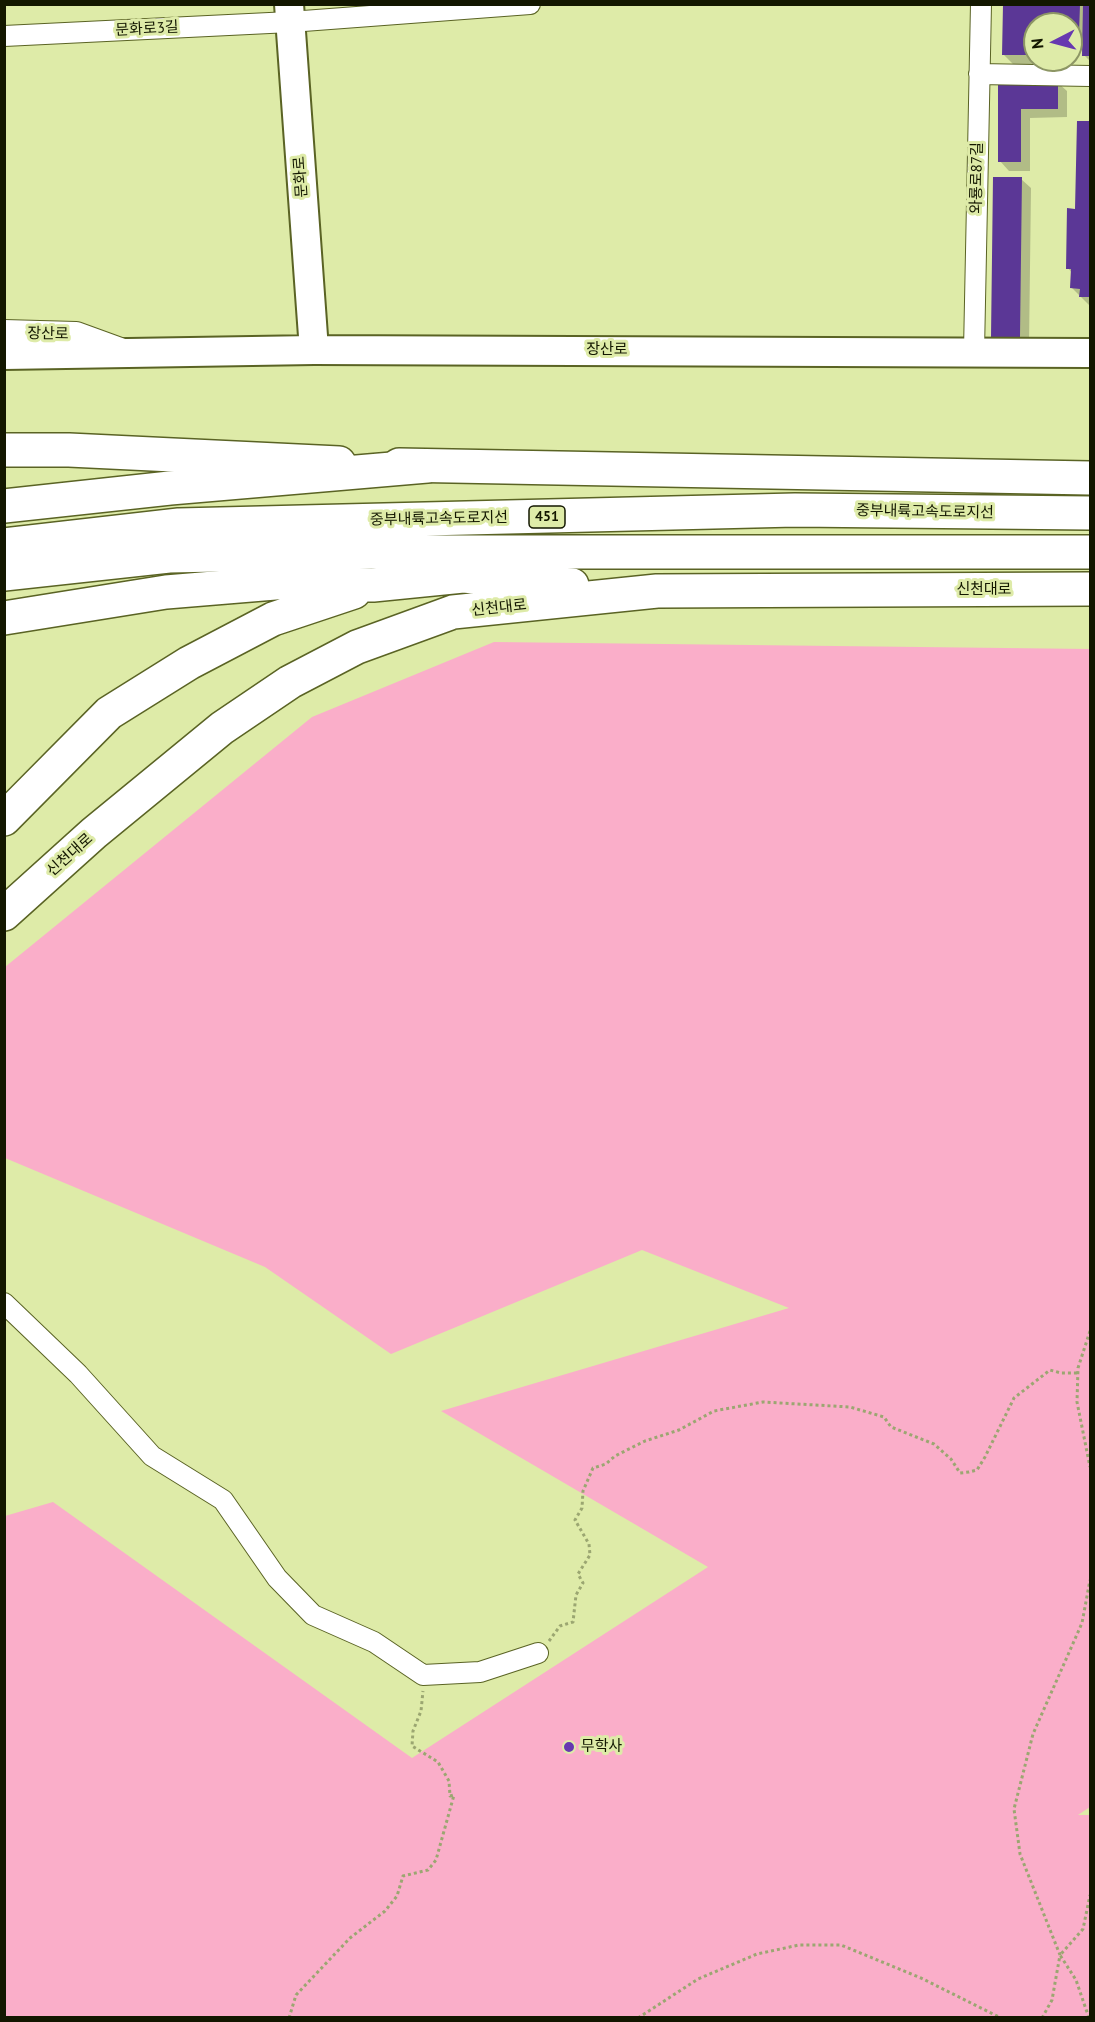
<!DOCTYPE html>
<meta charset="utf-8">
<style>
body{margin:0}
#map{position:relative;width:1095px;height:2022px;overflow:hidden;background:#deeba8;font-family:"PT Sans",sans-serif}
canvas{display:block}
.frame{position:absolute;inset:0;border:6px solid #131700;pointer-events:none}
.north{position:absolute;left:1023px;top:12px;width:60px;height:60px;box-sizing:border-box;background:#deeba8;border:2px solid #8d9665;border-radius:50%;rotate:264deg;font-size:16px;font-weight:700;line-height:24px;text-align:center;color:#131700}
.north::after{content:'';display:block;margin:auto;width:21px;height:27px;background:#6738b0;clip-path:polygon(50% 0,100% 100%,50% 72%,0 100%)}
</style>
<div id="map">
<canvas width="1095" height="2022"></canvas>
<div class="frame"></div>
<div class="north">N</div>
</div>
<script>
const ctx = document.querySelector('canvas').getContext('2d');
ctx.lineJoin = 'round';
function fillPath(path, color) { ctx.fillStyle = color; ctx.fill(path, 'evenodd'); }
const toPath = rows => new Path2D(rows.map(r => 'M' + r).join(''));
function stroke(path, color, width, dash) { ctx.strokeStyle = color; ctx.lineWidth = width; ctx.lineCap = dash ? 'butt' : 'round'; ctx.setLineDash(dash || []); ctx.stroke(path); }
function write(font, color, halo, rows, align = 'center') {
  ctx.font = font + ' "PT Sans","Noto Sans KR",sans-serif'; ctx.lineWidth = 6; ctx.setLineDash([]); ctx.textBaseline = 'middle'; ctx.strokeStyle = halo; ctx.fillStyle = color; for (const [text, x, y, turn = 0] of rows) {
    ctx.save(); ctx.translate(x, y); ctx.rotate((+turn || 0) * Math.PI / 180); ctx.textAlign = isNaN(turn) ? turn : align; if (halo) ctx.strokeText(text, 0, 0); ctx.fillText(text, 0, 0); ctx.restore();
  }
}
const green = toPath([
 [494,642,1090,649,1090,1807,1078,1815,1090,1815,1090,2017,5,2017,5,1516,53,1502,412,1758,708,1567,441,1411,789,1308,642,1250,391,1354,265,1267,5,1158,5,967,312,717]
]);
const shadow = toPath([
 [1004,4,1090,4,1090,61,1084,55,1084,43,1071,43,1071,24,1035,24,1035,60,1041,60,1041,64,1013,64,1003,54],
 [1000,82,1057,82,1067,91,1067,117,1030,118,1030,171,1009,171,1000,161],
 [1079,122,1090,123,1090,306,1072,288,1072,273,1068,268,1077,210],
 [1021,179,1031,188,1029,346,1002,346,993,336]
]);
const building = toPath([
 [1083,4,1090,4,1090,56,1082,56],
 [1003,5,1080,5,1079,34,1071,34,1071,24,1035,24,1032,55,1002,55],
 [998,80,1058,80,1058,109,1021,109,1021,162,998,162],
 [1077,121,1090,121,1090,297,1079,297,1080,289,1070,288,1071,269,1066,269,1067,208,1075,209],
 [993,177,1022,177,1020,337,991,337]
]);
const path = toPath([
 [1090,1331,1078,1368,1077,1402,1090,1467],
 [549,1641,560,1626,573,1622,576,1595,583,1583,578,1574,590,1555,589,1544,575,1520,582,1508,583,1491,593,1468,606,1464,615,1456,645,1441,679,1430,714,1411,763,1402,850,1407,884,1417,891,1427,934,1444,951,1459,960,1473,969,1472,977,1470,985,1457,1014,1398,1050,1370,1061,1373,1078,1373],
 [289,2018,296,1995,350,1938,385,1911,397,1896,403,1876,428,1870,436,1860,454,1795,450,1796,449,1781,438,1762,412,1746,413,1731,421,1711,423,1691],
 [638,2018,698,1979,757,1954,799,1945,841,1945,921,1978,1001,2018],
 [1042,2018,1052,2000,1060,1955,1020,1854,1014,1809,1033,1734,1082,1623,1090,1580],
 [1089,2018,1076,1980,1060,1955,1083,1929,1090,1895]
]);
const minor = toPath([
 [4,36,290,22,530,4],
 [979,74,1090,76],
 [974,351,981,4],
 [4,1303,78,1374,152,1456,223,1500,277,1578,313,1615,374,1642,423,1675,480,1672,538,1653]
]);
const tertiary = toPath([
 [4,333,76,335,120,351]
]);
const secondary = toPath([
 [289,4,314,350],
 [4,355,314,350,1090,353]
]);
const trunk = toPath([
 [4,450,69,450,339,463],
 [399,465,1090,478],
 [4,618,166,592,287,582,373,585,463,576,572,585],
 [4,819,109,713,189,663,273,619,354,592],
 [4,914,94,833,222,728,290,682,357,647,453,612,657,591,1090,589]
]);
const motorway = toPath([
 [4,506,170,488,427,466],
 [4,545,179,525,795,510,1090,513],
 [4,574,169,556,362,552,1090,552]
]);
const markers = [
 [569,1747,6,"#6738b0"]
];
const shields = [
 [547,517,36]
];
const shieldNames = [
 ["451",547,517]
];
const streetNames = [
 ["문화로3길",147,29,-3],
 ["문화로",301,177,-94],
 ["와룡로87길",977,178,-89],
 ["장산로",48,334,1],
 ["장산로",607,350],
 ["중부내륙고속도로지선",925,512,1],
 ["중부내륙고속도로지선",439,519,-1],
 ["신천대로",984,590],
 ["신천대로",499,608,-6],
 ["신천대로",70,855,-42]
];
const poiNames = [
 ["무학사",581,1747]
];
fillPath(green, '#faaec9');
fillPath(shadow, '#0003');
fillPath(building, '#5b3796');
stroke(minor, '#5a6324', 22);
stroke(tertiary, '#5a6324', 28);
stroke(secondary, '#5a6324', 32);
stroke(trunk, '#5a6324', 36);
stroke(motorway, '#5a6324', 36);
stroke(path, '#9ba671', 3, [3, 3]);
stroke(minor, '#fff', 20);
stroke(tertiary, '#fff', 26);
stroke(secondary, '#fff', 28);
stroke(trunk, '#fff', 33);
stroke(motorway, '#fff', 33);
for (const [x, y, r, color] of markers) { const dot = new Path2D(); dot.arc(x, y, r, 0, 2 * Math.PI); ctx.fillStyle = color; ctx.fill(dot); stroke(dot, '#deeba8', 2); }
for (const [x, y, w] of shields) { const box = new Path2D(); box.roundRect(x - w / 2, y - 11, w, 22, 4.5); ctx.fillStyle = '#deeba8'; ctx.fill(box); stroke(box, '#131700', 1.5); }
write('bold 14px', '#131700', null, shieldNames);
write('15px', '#131700', '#deeba8', streetNames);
write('15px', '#131700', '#deeba8', poiNames, 'left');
</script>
